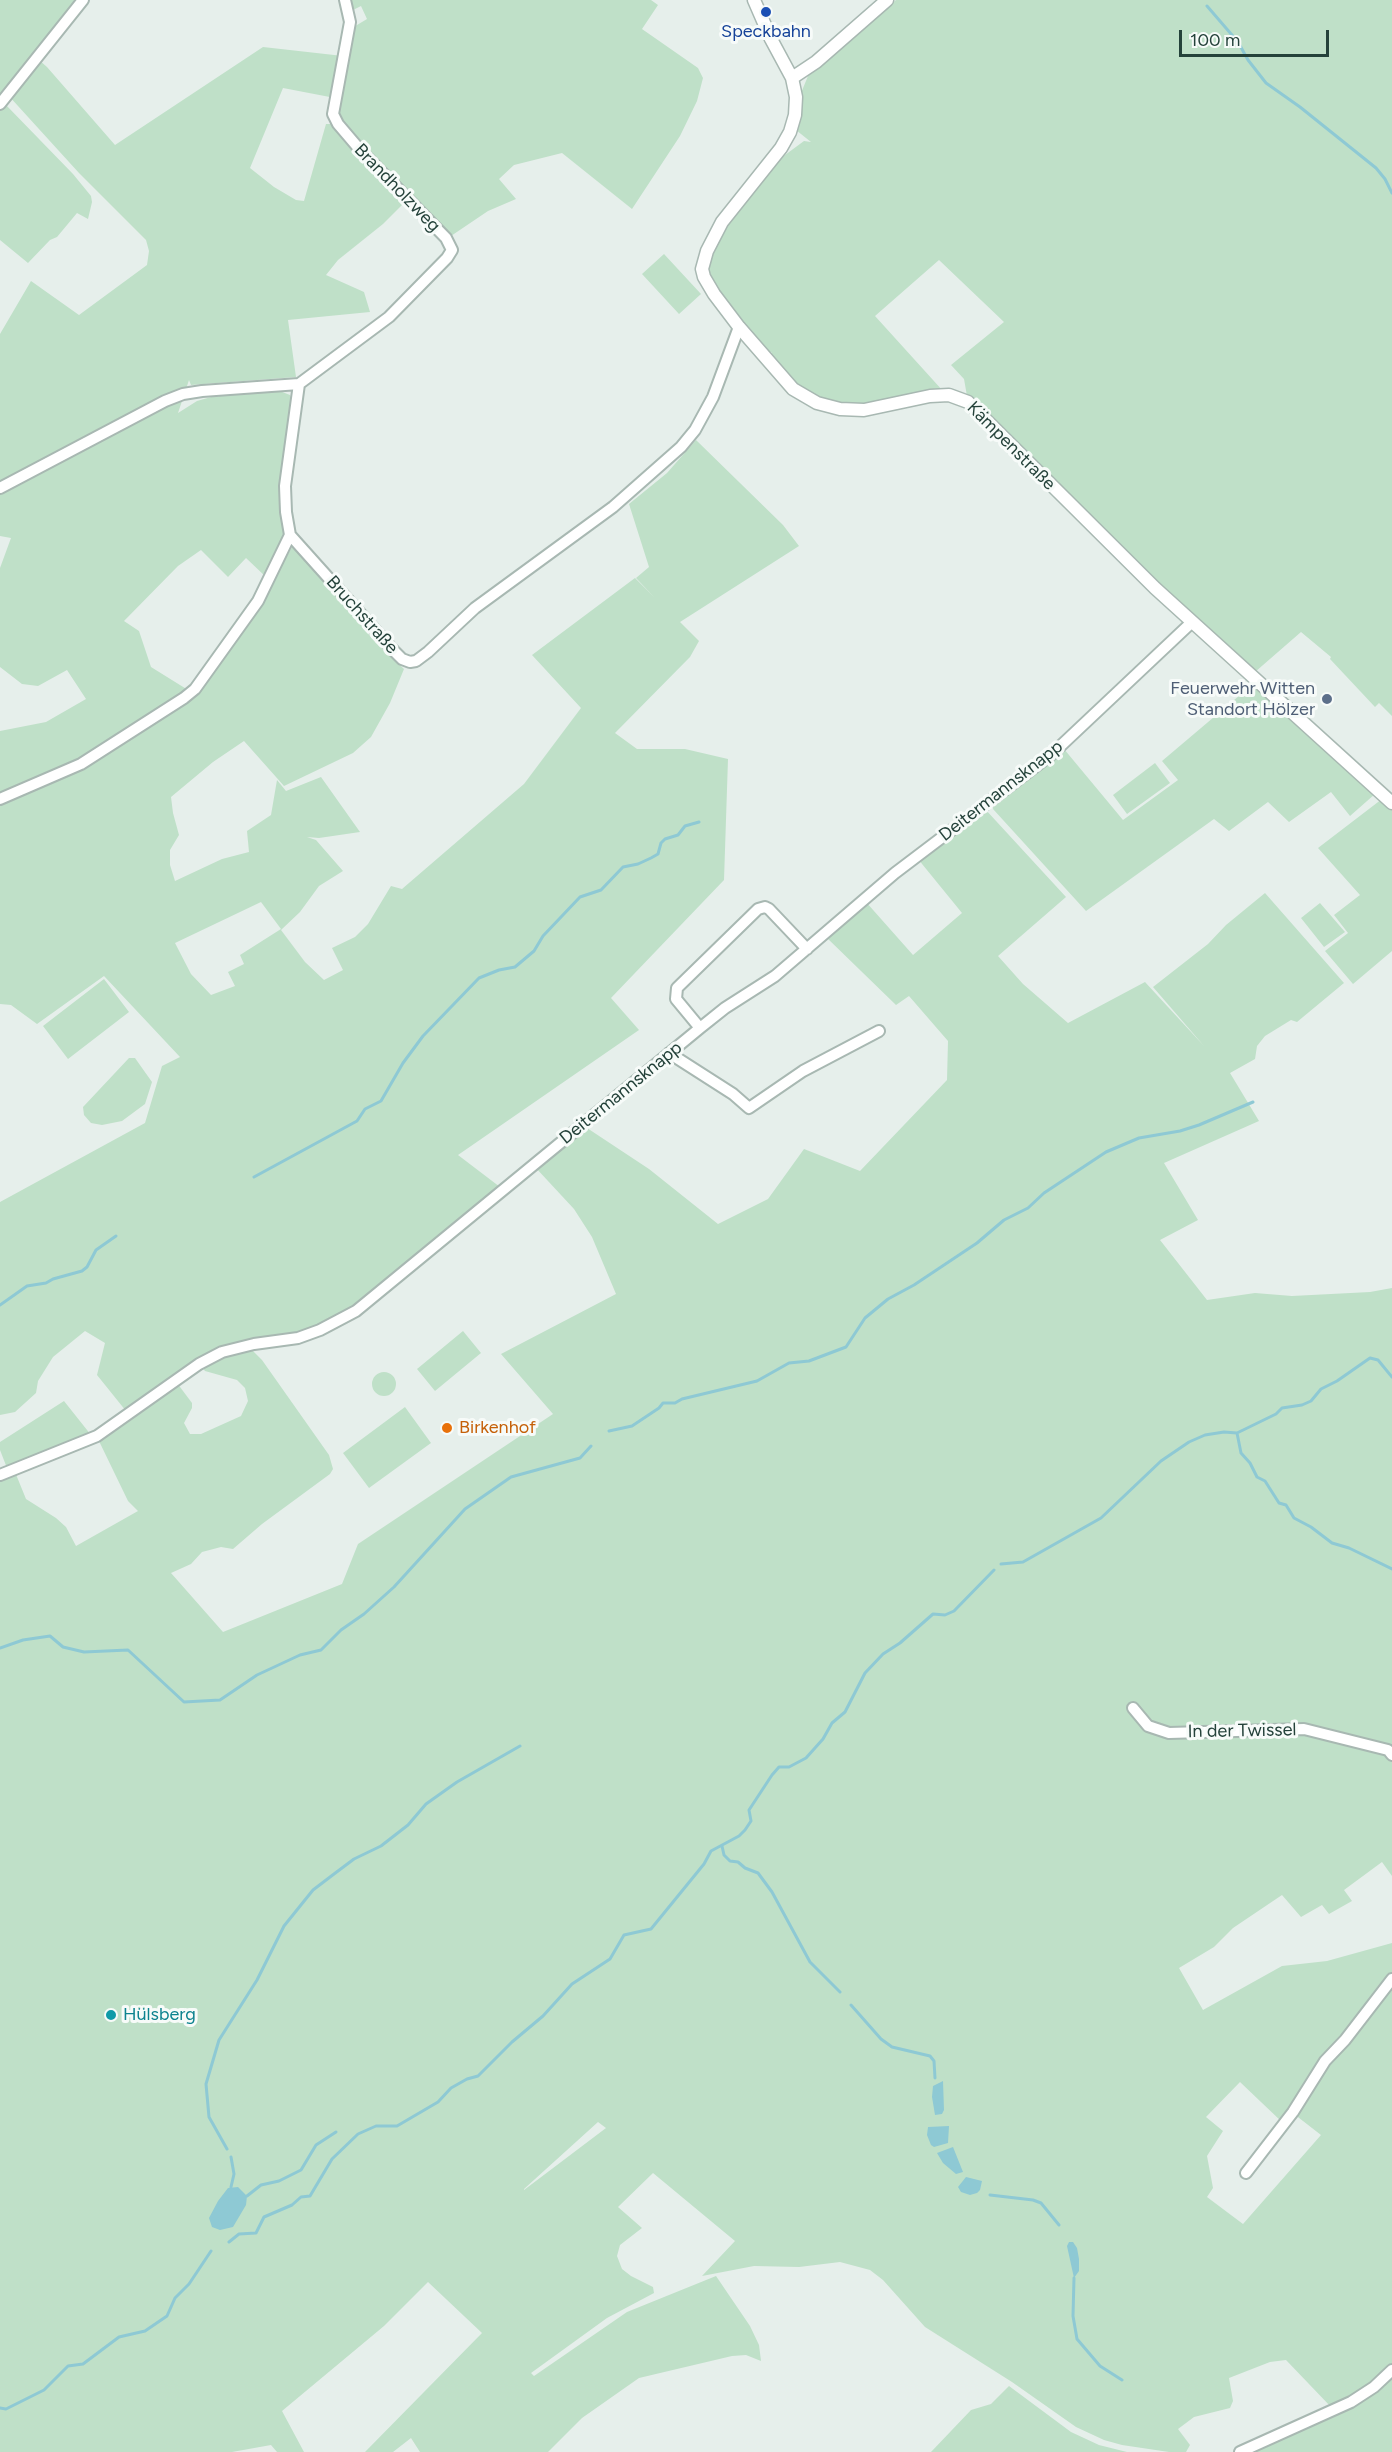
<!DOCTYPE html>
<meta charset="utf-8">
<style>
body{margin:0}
#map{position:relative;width:1392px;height:2452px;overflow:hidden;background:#e6efeb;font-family:Figtree,sans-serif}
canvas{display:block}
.scale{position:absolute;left:1179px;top:30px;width:150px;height:27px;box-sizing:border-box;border:3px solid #24423a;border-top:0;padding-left:8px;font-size:18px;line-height:21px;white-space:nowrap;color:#24423a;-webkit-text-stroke:4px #f7fbf9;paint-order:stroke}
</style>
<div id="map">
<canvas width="1392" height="2452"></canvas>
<div class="scale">100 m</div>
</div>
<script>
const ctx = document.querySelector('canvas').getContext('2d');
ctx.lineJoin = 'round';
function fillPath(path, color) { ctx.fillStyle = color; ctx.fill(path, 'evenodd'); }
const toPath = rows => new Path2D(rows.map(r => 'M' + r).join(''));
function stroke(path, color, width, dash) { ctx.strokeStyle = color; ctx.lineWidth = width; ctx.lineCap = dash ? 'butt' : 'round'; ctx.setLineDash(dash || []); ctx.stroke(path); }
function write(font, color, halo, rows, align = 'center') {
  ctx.font = font + ' Figtree,sans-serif'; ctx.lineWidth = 6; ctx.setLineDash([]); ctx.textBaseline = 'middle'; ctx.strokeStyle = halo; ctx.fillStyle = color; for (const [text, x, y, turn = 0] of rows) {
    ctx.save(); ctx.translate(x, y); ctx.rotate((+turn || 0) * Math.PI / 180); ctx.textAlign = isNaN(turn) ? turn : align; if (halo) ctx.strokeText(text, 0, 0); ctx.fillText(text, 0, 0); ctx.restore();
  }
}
const green = toPath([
 [0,0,78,0,0,96],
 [348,0,651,0,658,5,642,29,698,68,703,78,697,101,680,136,632,209,562,153,514,165,499,179,516,199,488,211,448,238,405,195,336,115,352,28,367,19,361,6,351,11],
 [896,0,1392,0,1392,716,1379,703,1375,707,1330,659,1331,657,1301,632,1255,672,1186,613,967,396,964,379,951,365,1004,322,939,260,875,316,943,391,857,407,817,400,801,390,770,354,772,352,769,353,746,328,713,283,709,269,715,240,761,180,785,155,804,141,811,142,796,130,801,93,808,76],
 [263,47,343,56,335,98,283,88,250,168,274,187,296,200,304,201,326,124,335,124,407,200,383,224,338,260,326,275,364,292,370,312,288,320,296,377,191,385,189,380,178,413,197,401,211,397,277,390,290,395,293,402,280,501,281,521,284,532,266,577,246,558,228,577,201,550,178,566,124,621,139,631,151,667,188,690,72,767,0,797,0,731,46,722,86,699,67,670,38,686,22,684,0,667,0,568,11,538,0,536,0,334,31,281,79,315,147,265,149,251,146,240,79,173,8,95,39,60,47,67,115,145],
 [6,105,73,174,91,196,92,202,88,219,77,213,57,237,50,240,28,263,0,240,0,110],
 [664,254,701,294,679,314,642,274],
 [696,440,783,525,799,546,680,622,699,641,690,657,615,733,637,749,685,749,728,759,724,880,611,998,639,1030,458,1155,500,1187,354,1308,297,1335,242,1343,126,1411,97,1375,105,1343,85,1331,53,1357,38,1381,36,1393,15,1412,0,1415,0,1202,145,1123,162,1066,180,1057,104,976,37,1024,11,1005,0,1004,0,803,188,699,269,589,292,547,298,551,376,643,404,669,390,703,371,737,353,753,284,786,244,741,213,762,171,797,173,813,179,835,170,850,170,865,175,881,222,859,249,852,247,831,271,815,277,780,286,791,321,777,360,832,319,838,307,837,316,840,343,871,319,886,300,912,281,930,305,962,324,980,343,970,332,948,355,937,368,924,391,886,402,889,524,784,581,708,532,655,635,578,654,597,636,578,649,567,629,504,667,473],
 [261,902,281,929,240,955,244,964,228,972,235,986,211,995,191,974,175,943],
 [1253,684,1375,794,1350,816,1331,792,1289,822,1268,802,1229,831,1214,819,1086,911,993,809,994,802,1064,749,1123,820,1178,780,1162,761],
 [1155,763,1170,783,1127,814,1113,795],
 [1382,799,1392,809,1392,951,1353,984,1325,951,1348,933,1334,915,1360,895,1318,848],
 [985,809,1066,897,998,956,1023,984,1068,1023,1145,982,1204,1046,1153,987,1208,944,1226,925,1265,893,1344,983,1297,1022,1291,1020,1265,1036,1257,1046,1255,1059,1230,1073,1259,1121,1164,1163,1198,1220,1160,1240,1207,1300,1255,1293,1292,1296,1370,1292,1392,1288,1392,1876,1382,1862,1344,1890,1352,1901,1329,1914,1322,1905,1301,1917,1282,1895,1233,1928,1214,1947,1179,1968,1203,2010,1282,1966,1327,1961,1392,1943,1392,1975,1282,2122,1240,2082,1206,2117,1223,2131,1207,2156,1213,2188,1207,2197,1243,2224,1321,2135,1294,2114,1311,2085,1392,1984,1392,2365,1376,2382,1350,2398,1331,2407,1286,2360,1270,2362,1229,2378,1233,2401,1230,2408,1194,2417,1178,2429,1190,2445,1186,2452,1169,2452,1122,2445,1104,2440,1076,2427,1012,2382,925,2327,883,2280,870,2270,840,2262,799,2267,754,2266,702,2276,735,2241,653,2173,618,2207,642,2228,620,2245,617,2256,622,2269,631,2276,653,2287,654,2293,607,2318,531,2373,534,2376,627,2312,716,2276,750,2326,759,2345,761,2361,746,2355,732,2356,639,2378,582,2418,548,2452,420,2452,411,2438,393,2452,365,2452,482,2333,428,2282,384,2326,282,2411,304,2452,277,2452,271,2445,232,2452,0,2452,0,1478,15,1472,26,1499,56,1518,66,1527,76,1546,138,1511,128,1501,98,1439,177,1383,192,1403,192,1408,184,1423,190,1434,201,1434,241,1416,248,1401,245,1388,237,1380,205,1371,201,1366,215,1359,250,1348,262,1360,329,1455,333,1469,330,1474,262,1524,233,1549,221,1547,202,1552,191,1564,171,1573,223,1632,342,1584,358,1544,553,1414,501,1354,616,1294,592,1237,574,1209,535,1167,584,1126,649,1169,718,1224,768,1199,804,1149,860,1171,947,1080,948,1041,909,996,896,1005,826,937,866,902,913,955,962,913,918,859],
 [598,2122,606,2128,524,2190,524,2189],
 [1320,903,1345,932,1324,947,1301,918],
 [104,979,129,1012,68,1059,43,1026],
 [129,1058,135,1058,152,1082,145,1104,122,1121,102,1125,91,1123,84,1115,83,1107],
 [463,1331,481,1353,435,1391,417,1369],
 '372 1384a12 12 0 1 1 24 0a12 12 0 1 1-24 0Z',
 [64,1401,91,1435,7,1468,0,1450,0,1442],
 [405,1407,431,1443,369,1488,343,1453],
 [1392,2377,1392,2452,1249,2452,1355,2405,1383,2387],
 [1009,2386,1071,2432,1099,2445,1127,2452,931,2452,971,2410,991,2404]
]);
const water = toPath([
 [943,2081,944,2110,942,2114,935,2115,932,2097,933,2086],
 [949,2126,948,2143,934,2147,931,2145,927,2135,928,2127],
 [953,2147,963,2172,956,2174,943,2163,937,2153],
 [966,2177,982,2181,980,2190,977,2193,970,2195,961,2192,958,2187],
 [238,2187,247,2196,246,2205,233,2227,220,2230,212,2227,209,2218,218,2201,228,2188],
 [1069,2242,1073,2242,1077,2248,1079,2259,1079,2271,1074,2278,1067,2246]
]);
const stream = toPath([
 [1207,6,1238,42,1248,60,1266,83,1300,107,1376,168,1385,179,1392,193],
 [254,1177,357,1121,365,1109,381,1101,403,1063,423,1036,479,978,499,970,515,967,534,951,543,936,580,897,601,890,623,867,638,864,651,858,658,854,661,843,665,839,678,835,685,826,699,822],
 [0,1305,27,1286,46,1283,53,1279,82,1271,87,1267,96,1250,116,1236],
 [609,1431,632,1426,659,1408,663,1403,675,1403,682,1399,757,1381,789,1363,809,1361,846,1347,865,1318,888,1299,914,1285,977,1243,1004,1220,1028,1208,1044,1193,1106,1152,1139,1138,1180,1131,1199,1125,1253,1102],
 [1237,1433,1241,1453,1250,1463,1257,1477,1265,1481,1279,1503,1286,1505,1294,1518,1311,1527,1332,1543,1349,1548,1392,1569],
 [1001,1564,1023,1562,1101,1518,1161,1461,1189,1442,1205,1435,1224,1432,1237,1433,1276,1414,1282,1408,1302,1405,1311,1401,1321,1389,1337,1381,1370,1358,1378,1360,1392,1377],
 [0,1648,23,1640,50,1636,63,1647,84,1652,128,1650,184,1702,220,1700,257,1675,300,1655,321,1650,341,1630,364,1614,394,1587,465,1509,511,1477,580,1458,591,1446],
 [722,1846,724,1855,730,1861,738,1862,745,1868,758,1873,772,1892,810,1962,840,1992],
 [851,2005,881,2039,892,2047,930,2056,934,2061,935,2078],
 [227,2149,209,2117,206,2084,219,2040,257,1980,284,1926,313,1890,334,1874,354,1859,381,1846,408,1825,426,1804,457,1782,520,1746],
 [231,2187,234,2174,231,2157],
 [990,2195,1033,2200,1041,2203,1059,2225],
 [247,2196,261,2185,279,2181,301,2170,316,2145,336,2132],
 [229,2242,239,2234,256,2233,264,2217,292,2205,301,2197,310,2196,332,2159,358,2134,376,2126,397,2126,438,2102,451,2088,467,2079,478,2076,512,2042,543,2016,572,1984,610,1959,624,1935,651,1929,704,1864,711,1851,739,1836,745,1830,751,1821,749,1810,772,1775,779,1767,789,1767,806,1758,823,1739,832,1723,845,1712,865,1673,883,1654,900,1643,933,1614,945,1615,954,1611,994,1570],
 [1074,2278,1073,2316,1077,2339,1100,2366,1122,2380],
 [0,2408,6,2409,44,2390,68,2366,83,2364,119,2337,145,2331,167,2316,175,2298,189,2284,211,2251]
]);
const minor = toPath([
 [0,104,83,0],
 [299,384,285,486,286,512,290,535,394,651,402,659,410,662,416,661,428,652,475,608,613,507,681,447,695,430,713,397,739,327],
 [0,488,165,401,183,394,202,391,299,384,389,317,447,258,452,250,446,238,361,151,338,124,333,114,350,22,345,0],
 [0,799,81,764,184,698,195,689,258,601,290,535],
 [700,1028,676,999,677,988,758,909,765,907,769,909,807,949],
 [669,1053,733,1094,749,1108,803,1071,879,1031],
 [0,1475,97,1436,199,1364,222,1352,254,1344,298,1338,320,1330,356,1311,700,1028,725,1008,775,976,895,873,1052,754,1191,623],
 [1133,1708,1148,1726,1169,1733,1304,1729,1388,1750,1392,1755],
 [1246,2173,1293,2112,1325,2061,1345,2040,1392,1979],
 [1240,2452,1351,2402,1374,2387,1392,2370]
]);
const tertiary = toPath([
 [754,0,771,39,792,78,796,97,795,115,790,132,781,148,722,222,707,251,702,269,704,277,714,294,739,327,793,389,817,403,840,409,864,410,930,396,949,395,968,402,1155,588,1392,803],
 [792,78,816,62,887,0]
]);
const markers = [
 [766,12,6,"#1a4fb4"],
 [1327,699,6,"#5c6f8a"],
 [447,1428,6,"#e8710a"],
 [111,2015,6,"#0f9aa8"]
];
const transitNames = [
 ["Speckbahn",766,32]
];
const streetNames = [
 ["Brandholzweg",397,188,46],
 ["Kämpenstraße",1011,446,45],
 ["Bruchstraße",362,615,48],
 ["Deitermannsknapp",1001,791,-38],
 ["Deitermannsknapp",621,1093,-39],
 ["In der Twissel",1242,1731,-1]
];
const serviceNames = [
 ["Feuerwehr Witten",1315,689],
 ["Standort Hölzer",1315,710]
];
const foodNames = [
 ["Birkenhof",459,1428]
];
const cultureNames = [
 ["Hülsberg",123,2015]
];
fillPath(green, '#bfe0c8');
fillPath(water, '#8ec9d4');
stroke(stream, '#8ec9d4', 3);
stroke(minor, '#a8b8b2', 14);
stroke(tertiary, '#a8b8b2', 15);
stroke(minor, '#fff', 10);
stroke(tertiary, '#fff', 12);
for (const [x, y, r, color] of markers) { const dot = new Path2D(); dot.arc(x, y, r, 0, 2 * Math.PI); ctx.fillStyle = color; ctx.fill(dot); stroke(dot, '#f7fbf9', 2); }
write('18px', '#164399', '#f7fbf9', transitNames);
write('18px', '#24423a', '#f7fbf9', streetNames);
write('18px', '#4e5e75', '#f7fbf9', serviceNames, 'right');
write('18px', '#c56008', '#f7fbf9', foodNames, 'left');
write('18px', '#0d838f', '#f7fbf9', cultureNames, 'left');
</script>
